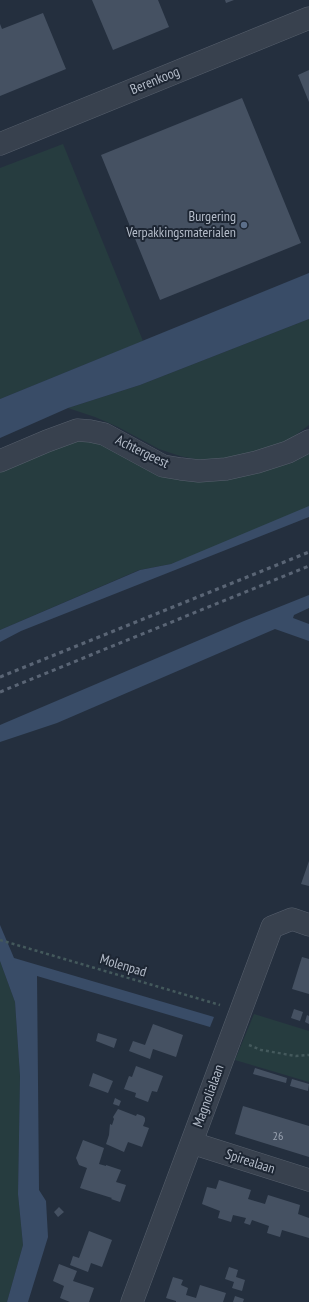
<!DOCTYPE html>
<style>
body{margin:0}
canvas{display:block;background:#242f3e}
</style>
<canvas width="309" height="1302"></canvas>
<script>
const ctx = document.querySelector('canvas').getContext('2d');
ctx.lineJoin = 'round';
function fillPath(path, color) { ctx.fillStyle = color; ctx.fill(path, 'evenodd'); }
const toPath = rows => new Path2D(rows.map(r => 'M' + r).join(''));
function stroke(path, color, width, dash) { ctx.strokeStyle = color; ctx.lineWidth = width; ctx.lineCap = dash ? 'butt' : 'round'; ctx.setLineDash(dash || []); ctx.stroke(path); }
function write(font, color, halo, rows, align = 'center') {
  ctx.font = font + ' "PT Sans Narrow",sans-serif'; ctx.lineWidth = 4; ctx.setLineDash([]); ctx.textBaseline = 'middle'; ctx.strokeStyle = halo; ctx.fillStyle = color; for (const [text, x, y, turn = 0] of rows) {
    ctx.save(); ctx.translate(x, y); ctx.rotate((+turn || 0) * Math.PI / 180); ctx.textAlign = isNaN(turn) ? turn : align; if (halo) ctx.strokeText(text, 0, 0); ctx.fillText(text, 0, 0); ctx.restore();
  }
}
const green = toPath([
 [63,144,143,341,0,399,0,168],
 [309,319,309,425,289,440,265,449,228,458,200,460,180,456,159,449,118,427,95,417,68,408,140,385],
 [79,437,221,480,292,463,309,454,309,511,274,527,171,564,139,570,0,630,0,465],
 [0,961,15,1002,20,1076,18,1194,23,1245,7,1302,0,1302],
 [254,1014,309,1031,309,1082,235,1060]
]);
const water = toPath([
 [309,273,309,319,140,385,68,408,0,438,0,399],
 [309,506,309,517,21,631,0,642,0,630,140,570,171,564],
 [309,595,309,608,294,615,293,618,309,624,309,641,275,629,57,723,0,742,0,725,244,621],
 [0,925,14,958,214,1017,210,1027,37,976,39,1190,46,1201,48,1237,28,1302,7,1302,23,1245,18,1194,20,1076,15,1002,0,961]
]);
const building = toPath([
 [92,0,158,0,169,27,113,50],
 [225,0,234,0,226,3],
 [43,13,66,69,0,96,0,24,2,29],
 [309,70,309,102,298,75],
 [242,98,301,243,160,300,101,155],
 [309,861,309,886,301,884],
 [302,957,309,959,309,994,292,989],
 [294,1009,303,1012,300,1021,291,1018],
 [307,1015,309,1016,309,1024,305,1022],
 [153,1024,183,1035,176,1057,153,1049,150,1059,129,1051,133,1041,145,1045],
 [98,1033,117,1039,114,1048,96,1041],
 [136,1066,163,1076,157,1092,152,1091,148,1102,135,1097,136,1093,124,1089,129,1076,132,1077],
 [255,1068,287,1078,286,1083,253,1074],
 [93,1073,113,1081,108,1093,89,1086],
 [292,1079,309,1084,308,1091,290,1086],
 [115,1098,121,1101,119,1106,113,1104],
 [243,1106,309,1126,309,1157,235,1134],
 [118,1109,136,1116,137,1114,143,1116,145,1118,145,1121,143,1126,149,1128,142,1147,128,1142,124,1152,106,1144,109,1135,110,1124,112,1125,114,1119,113,1117],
 [83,1140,104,1148,99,1164,106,1166,106,1165,121,1170,116,1182,126,1185,120,1202,111,1199,112,1198,80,1188,87,1168,79,1165,76,1158],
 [219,1180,251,1190,248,1199,265,1204,268,1195,300,1205,298,1214,309,1218,309,1238,282,1230,280,1237,267,1233,269,1226,252,1220,250,1225,244,1223,246,1218,233,1215,231,1222,218,1218,220,1211,202,1204,207,1187,216,1189],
 [59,1207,64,1212,58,1217,54,1212],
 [89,1231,112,1240,102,1267,91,1263,88,1272,70,1265,73,1256,79,1258],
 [59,1264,77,1271,73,1281,94,1288,89,1302,70,1302,60,1298,64,1286,53,1281],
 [229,1267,238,1270,236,1277,245,1280,242,1291,232,1288,234,1282,225,1279],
 [173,1277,183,1280,181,1285,188,1288,186,1295,196,1298,200,1285,226,1293,223,1302,176,1302,176,1301,166,1298],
 [235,1296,244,1299,243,1302,233,1302]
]);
const path = toPath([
 [0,940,220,1005],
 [249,1045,261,1050,296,1056,309,1055]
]);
const minor = toPath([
 [0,144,309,18],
 [0,461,47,441,77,430,90,431,104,434,163,466,181,469,199,471,226,469,257,462,288,452,309,441],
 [192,1143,309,1180],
 [132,1302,272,927,292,919,309,925]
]);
const rail = toPath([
 [0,677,309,552],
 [0,692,309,566]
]);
const markers = [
 [244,225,4,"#5c6f8a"]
];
const numberNames = [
 ["26",278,1137]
];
const streetNames = [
 ["Berenkoog",155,81,-22],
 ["Achtergeest",142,452,26],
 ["Molenpad",123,966,17],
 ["Magnolialaan",209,1096,-70],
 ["Spirealaan",250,1162,18]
];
const poiNames = [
 ["Burgering",236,217],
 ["Verpakkingsmaterialen",236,233]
];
fillPath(green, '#263c3f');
fillPath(water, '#394c67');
fillPath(building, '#455162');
stroke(minor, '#565f6c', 23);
stroke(path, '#44595c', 2.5, [3, 3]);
stroke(minor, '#38414e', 22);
stroke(rail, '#5a6575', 3, [4, 4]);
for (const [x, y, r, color] of markers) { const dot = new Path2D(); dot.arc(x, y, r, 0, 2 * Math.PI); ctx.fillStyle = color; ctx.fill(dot); stroke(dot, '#1d2633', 1.5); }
write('12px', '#98a1af', null, numberNames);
write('14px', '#b4bcc9', '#1d2633', streetNames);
write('14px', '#b4bcc9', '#1d2633', poiNames, 'right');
</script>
